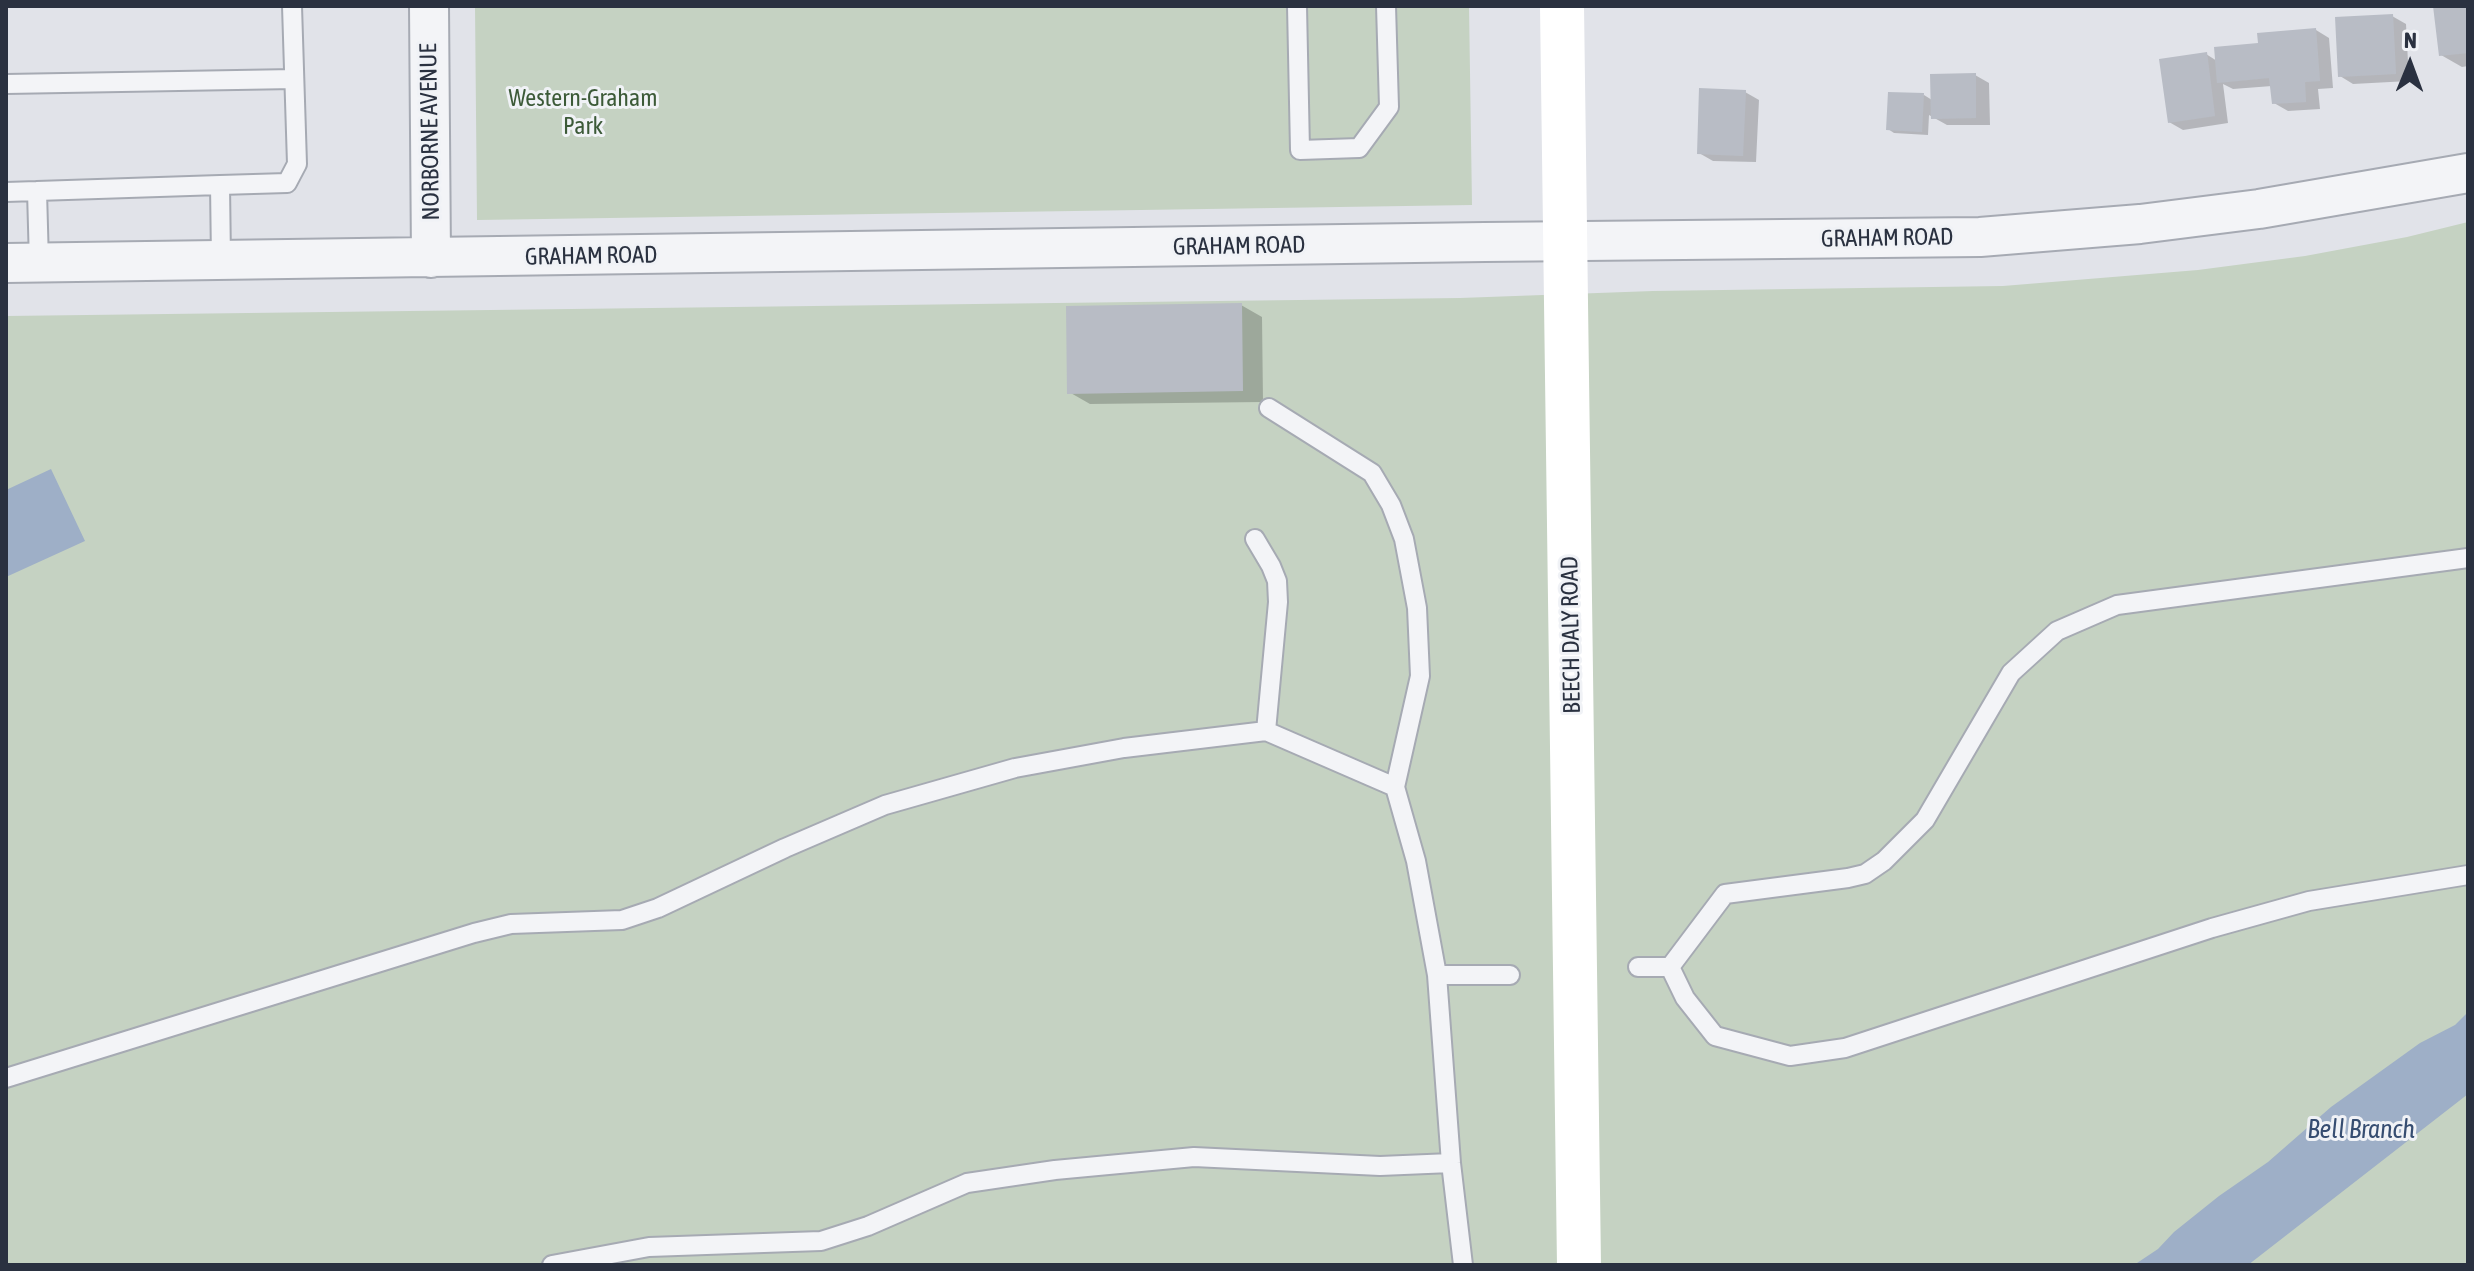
<!DOCTYPE html>
<style>
body{margin:0}
#map{position:relative;width:2474px;height:1271px;overflow:hidden;background:#e1e3e9;font-family:"Asap Condensed",sans-serif}
canvas{display:block}
.frame{position:absolute;inset:0;border:8px solid #2a3140;pointer-events:none}
.north{position:absolute;left:2370px;top:24px;width:80px;height:80px;-webkit-text-stroke:6px #f0f2f6;paint-order:stroke;rotate:1deg;font-size:22px;font-weight:700;line-height:32px;text-align:center;color:#2a3140}
.north::after{content:'';display:block;margin:auto;width:28px;height:36px;background:#2a3140;clip-path:polygon(50% 0,100% 100%,50% 72%,0 100%)}
</style>
<div id="map">
<canvas width="2474" height="1271"></canvas>
<div class="frame"></div>
<div class="north">N</div>
</div>
<script>
const ctx = document.querySelector('canvas').getContext('2d');
ctx.lineJoin = 'round';
function fillPath(path, color) { ctx.fillStyle = color; ctx.fill(path, 'evenodd'); }
const toPath = rows => new Path2D(rows.map(r => 'M' + r).join(''));
function stroke(path, color, width, dash) { ctx.strokeStyle = color; ctx.lineWidth = width; ctx.lineCap = dash ? 'butt' : 'round'; ctx.setLineDash(dash || []); ctx.stroke(path); }
function write(font, color, halo, rows, align = 'center') {
  ctx.font = font + ' "Asap Condensed",sans-serif'; ctx.lineWidth = 6; ctx.setLineDash([]); ctx.textBaseline = 'middle'; ctx.strokeStyle = halo; ctx.fillStyle = color; for (const [text, x, y, turn = 0] of rows) {
    ctx.save(); ctx.translate(x, y); ctx.rotate((+turn || 0) * Math.PI / 180); ctx.textAlign = isNaN(turn) ? turn : align; if (halo) ctx.strokeText(text, 0, 0); ctx.fillText(text, 0, 0); ctx.restore();
  }
}
const green = toPath([
 [475,6,1469,6,1472,205,477,220],
 [2468,222,2468,1265,6,1265,6,316,1460,298,1653,291,2003,286,2198,270,2305,256,2407,237]
]);
const water = toPath([
 [51,469,85,541,6,577,6,490],
 [2468,1012,2468,1094,2248,1265,2134,1265,2158,1249,2174,1232,2219,1196,2268,1162,2331,1107,2420,1043,2455,1025]
]);
const shadow = toPath([
 [2435,6,2468,6,2468,66,2462,67,2441,55],
 [2392,16,2406,24,2409,81,2353,84,2340,76],
 [2316,30,2329,38,2333,88,2318,89,2320,109,2288,111,2274,103,2272,86,2233,89,2223,84,2228,123,2183,130,2169,122,2206,54,2217,61,2260,45],
 [1975,75,1989,83,1990,125,1947,125,1929,115,1928,135,1894,133,1888,129,1924,95,1932,100],
 [1745,92,1759,100,1756,162,1713,161,1699,153],
 [1241,305,1262,317,1263,402,1090,404,1069,392]
]);
const building = toPath([
 [2433,6,2468,6,2468,53,2439,56],
 [2393,14,2396,74,2338,77,2335,17],
 [2316,28,2320,81,2305,82,2306,102,2272,104,2269,78,2217,83,2214,47,2258,43,2257,33],
 [2207,52,2215,116,2168,123,2159,59],
 [1976,73,1976,118,1931,119,1930,74],
 [1699,88,1746,90,1743,156,1697,154],
 [1888,92,1924,93,1922,132,1886,130],
 [1242,303,1243,391,1067,394,1066,306]
]);
const lane = toPath([
 [1297,6,1300,150,1359,148,1389,107,1386,6],
 [6,84,294,79],
 [37,191,220,185],
 [6,192,37,191,39,263],
 [221,260,220,185,287,183,297,164,292,6],
 [1269,408,1372,473,1391,505,1404,539,1417,608,1420,676,1395,787],
 [1255,539,1271,566,1277,581,1278,602,1266,731],
 [1638,967,1670,967,1725,894,1848,878,1865,874,1884,861,1925,820,2011,673,2057,631,2117,605,2468,558],
 [1670,967,1685,998,1715,1036,1790,1056,1845,1048,2212,928,2309,901,2468,875],
 [1437,975,1451,1163,1463,1265],
 [6,1078,474,933,511,924,622,920,658,908,785,848,885,805,1015,768,1124,748,1266,731,1395,787,1416,861,1437,975,1510,975],
 [552,1265,649,1247,821,1241,868,1226,967,1183,1055,1170,1194,1157,1380,1166,1451,1163]
]);
const street = toPath([
 [429,6,431,258],
 [6,263,1485,242,1980,237,2140,224,2259,209,2468,173]
]);
const secondary = toPath([
 [1562,6,1579,1265]
]);
const parkNames = [
 ["Western-Graham",583,98],
 ["Park",583,126]
];
const streetNames = [
 ["NORBORNE AVENUE",430,132,-91],
 ["GRAHAM ROAD",1887,238,-1],
 ["GRAHAM ROAD",1239,246,-1],
 ["GRAHAM ROAD",591,256,-1],
 ["BEECH DALY ROAD",1571,635,-91]
];
const waterNames = [
 ["Bell Branch",2361,1130]
];
fillPath(green, '#c5d2c2');
fillPath(water, '#9eafc7');
fillPath(shadow, '#0003');
fillPath(building, '#b8bcc5');
stroke(lane, '#a6aab3', 22);
stroke(street, '#a6aab3', 42);
stroke(lane, '#f3f4f7', 18);
stroke(street, '#f3f4f7', 38);
stroke(secondary, '#fff', 44);
write('24px', '#3c5a38', '#f0f2f6', parkNames);
write('24px', '#2a3140', '#f0f2f6', streetNames);
write('italic 26px', '#364d71', '#f0f2f6', waterNames);
</script>
